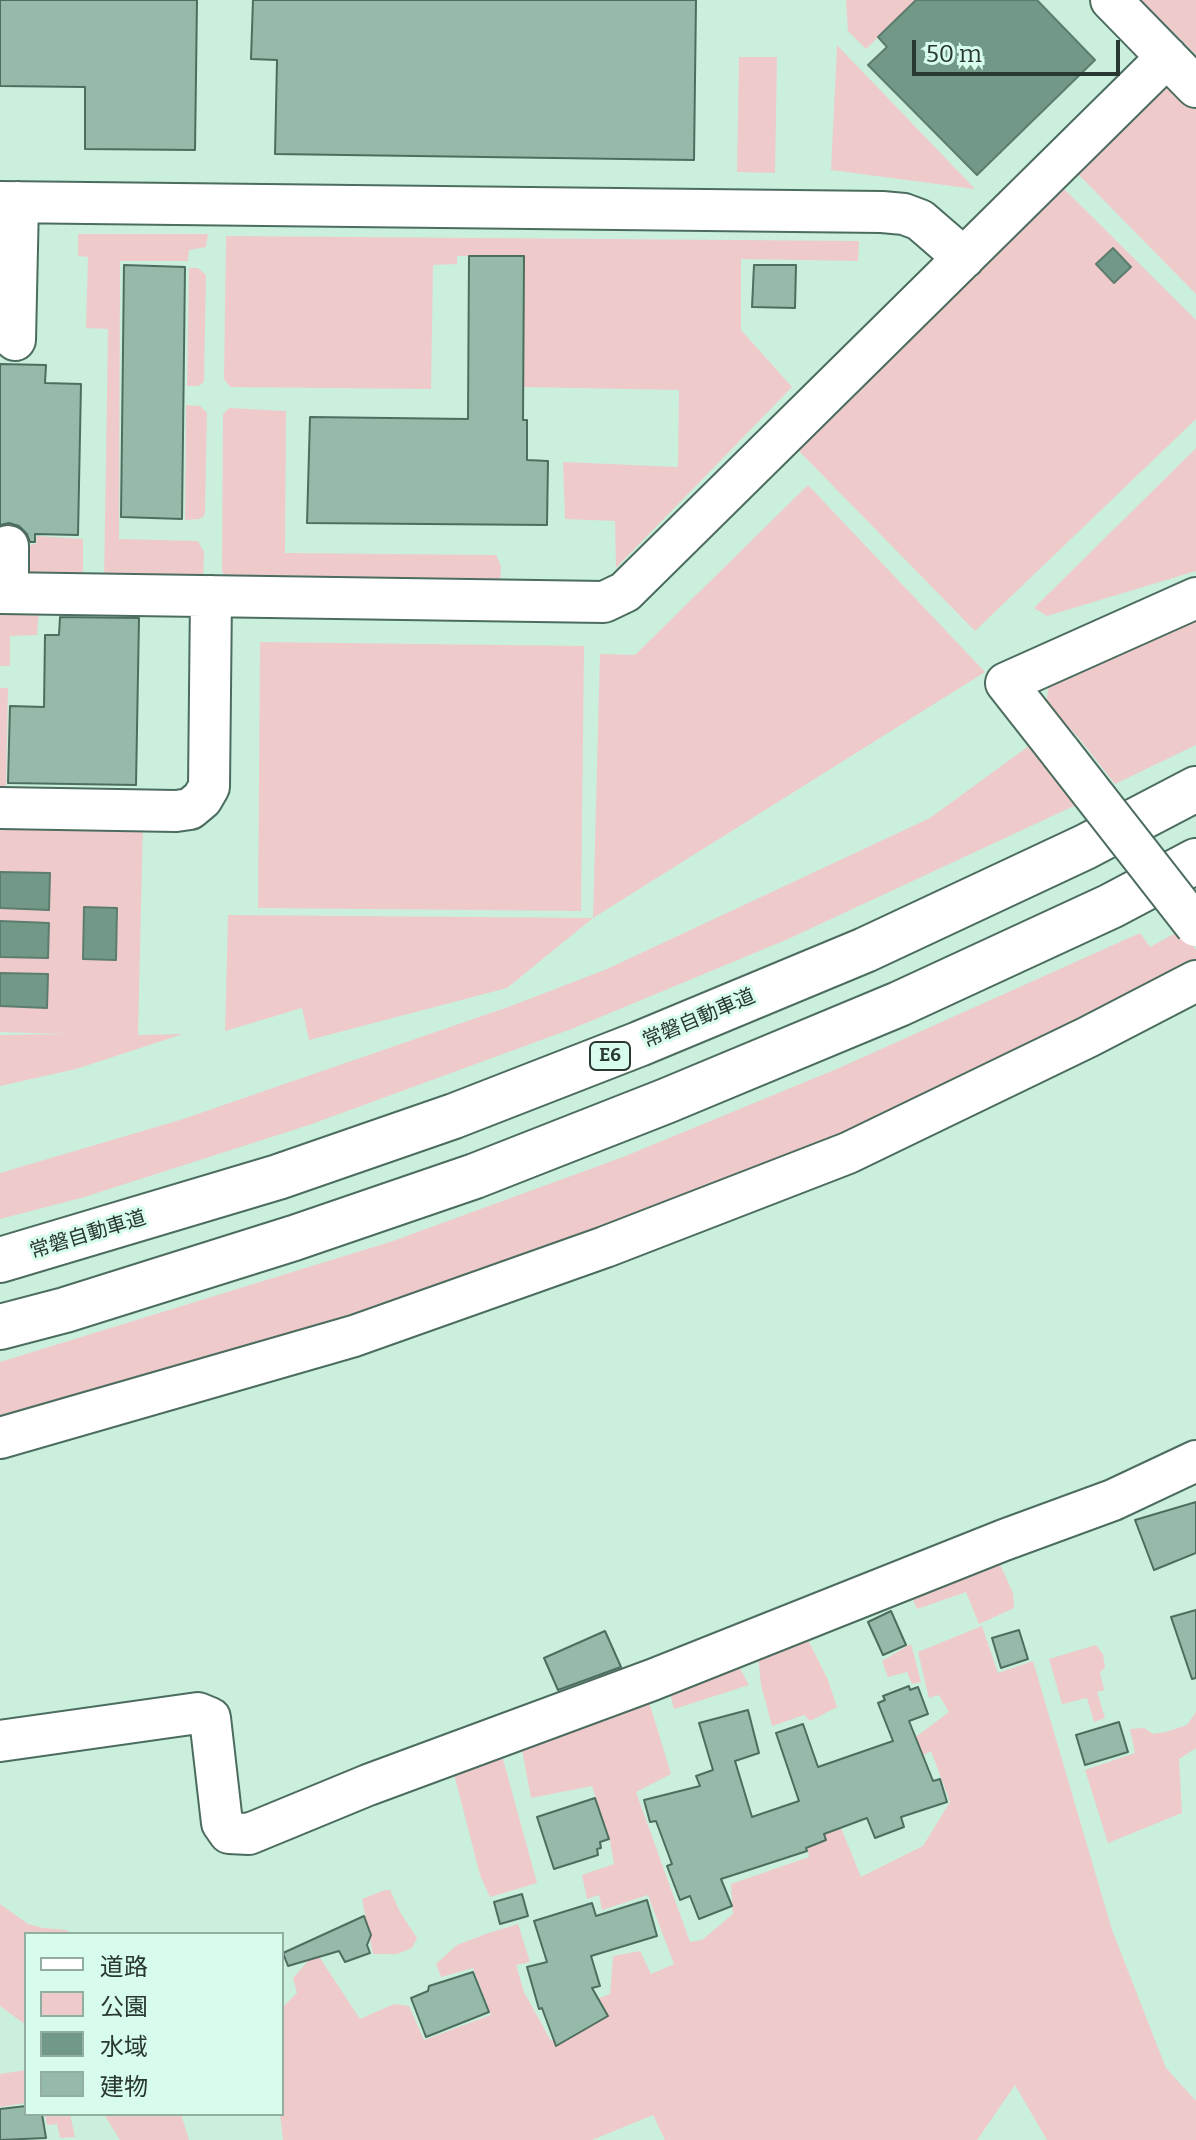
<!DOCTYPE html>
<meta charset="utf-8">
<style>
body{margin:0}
#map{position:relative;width:1196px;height:2140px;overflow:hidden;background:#caefdd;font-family:Bitter,"Noto Sans JP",serif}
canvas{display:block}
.legend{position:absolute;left:24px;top:1932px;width:260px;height:184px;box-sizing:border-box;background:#d7fceb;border:2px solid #92aea1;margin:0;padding:10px 14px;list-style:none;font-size:24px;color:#2a3832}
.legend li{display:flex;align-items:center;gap:16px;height:40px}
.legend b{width:40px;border:2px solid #92aea1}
.scale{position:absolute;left:912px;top:40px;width:208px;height:36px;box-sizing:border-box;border:4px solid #2a3832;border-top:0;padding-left:10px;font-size:24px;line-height:28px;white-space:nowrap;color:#2a3832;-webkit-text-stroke:6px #d7fceb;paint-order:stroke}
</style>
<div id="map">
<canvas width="1196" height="2140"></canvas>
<ul class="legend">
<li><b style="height:10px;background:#fff"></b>道路</li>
<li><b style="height:22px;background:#efcacb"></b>公園</li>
<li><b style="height:22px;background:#729988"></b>水域</li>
<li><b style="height:22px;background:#96baaa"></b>建物</li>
</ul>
<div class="scale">50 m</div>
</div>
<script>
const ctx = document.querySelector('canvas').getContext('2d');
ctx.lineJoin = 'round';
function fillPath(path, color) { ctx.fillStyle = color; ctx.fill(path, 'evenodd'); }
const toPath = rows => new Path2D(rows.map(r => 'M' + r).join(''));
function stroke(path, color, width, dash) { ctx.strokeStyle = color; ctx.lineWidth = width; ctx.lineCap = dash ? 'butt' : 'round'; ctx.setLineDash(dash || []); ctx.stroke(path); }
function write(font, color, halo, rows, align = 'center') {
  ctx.font = font + ' Bitter,"Noto Sans JP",serif'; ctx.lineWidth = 6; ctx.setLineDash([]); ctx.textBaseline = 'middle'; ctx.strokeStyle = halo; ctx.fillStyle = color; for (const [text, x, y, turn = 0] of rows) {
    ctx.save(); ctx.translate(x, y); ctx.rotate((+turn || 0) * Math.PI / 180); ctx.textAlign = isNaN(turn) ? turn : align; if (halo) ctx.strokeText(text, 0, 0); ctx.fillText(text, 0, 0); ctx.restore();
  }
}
const green = toPath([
 [846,0,916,0,866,49,848,31],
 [1141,0,1196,0,1196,55],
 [837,45,975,189,831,170],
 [739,57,777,57,775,173,737,172],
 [1166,76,1196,106,1196,294,1074,170],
 [1059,184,1196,320,1196,419,975,631,793,445],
 [78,234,208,234,206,247,189,250,188,261,120,261,119,539,198,541,204,552,203,579,104,583,108,329,86,328,88,257,78,256],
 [226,236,859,241,858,261,741,259,741,330,792,387,616,568,615,521,565,519,563,462,678,467,679,390,524,387,523,256,457,256,457,264,433,265,431,389,230,387,224,379],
 [189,268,198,268,206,275,204,382,198,386,187,386],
 [186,405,200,406,207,413,205,512,204,516,199,519,185,520],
 [229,408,286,411,285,553,496,555,501,566,500,586,229,584,222,571,223,414],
 [1196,448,1196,571,1047,616,1034,608],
 [808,485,985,672,593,918,507,988,309,1040,302,1008,225,1031,228,915,593,918,600,654,635,655],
 [37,536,83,539,83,583,27,576,28,545,36,544],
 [0,608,39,609,37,635,10,636,10,666,0,666],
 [1196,614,1196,745,1115,784,1078,737,1046,704,1050,677],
 [260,642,584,646,581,911,258,908],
 [0,688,8,688,6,793,0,793],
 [1037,740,1076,805,788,939,574,1028,309,1125,81,1198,0,1219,0,1173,180,1120,511,1006,607,969,930,818],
 [0,822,143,824,138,1035,183,1034,76,1069,0,1086,0,1035,68,1034,0,1032,0,1006,47,1008,48,975,0,973,0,957,48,958,48,923,0,921,0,908,48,910,50,874,0,872],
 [1183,929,1196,950,1196,960,1169,977,864,1126,643,1220,413,1299,0,1422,0,1362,393,1241,623,1157,839,1068,1140,933,1150,947],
 [998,1560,1013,1593,1014,1608,979,1624,966,1592,917,1609,909,1590],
 [982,1626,998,1673,1033,1661,1112,1930,1166,2068,1196,2101,1196,2140,1047,2140,1015,2085,977,2140,665,2140,653,2115,592,2140,283,2140,280,2114,282,2008,297,1993,293,1978,316,1952,360,2019,394,2004,409,2006,424,2040,491,2015,473,1968,441,1977,436,1964,457,1945,486,1934,518,1924,530,1962,516,1965,524,1992,551,2041,570,2029,568,2010,610,1994,613,1956,640,1951,651,1974,674,1964,648,1895,602,1910,599,1895,587,1899,582,1875,614,1864,610,1841,592,1786,531,1798,520,1739,646,1692,671,1774,636,1792,690,1942,702,1940,733,1914,731,1884,809,1857,805,1830,837,1818,861,1877,923,1846,950,1802,931,1751,914,1760,909,1742,949,1712,939,1695,929,1698,918,1652],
 [805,1634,828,1680,837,1707,810,1721,804,1715,772,1726,761,1685,758,1654],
 [911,1644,921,1682,912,1684,907,1672,888,1677,882,1661],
 [1096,1645,1103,1654,1105,1668,1100,1672,1104,1690,1097,1692,1105,1718,1094,1722,1087,1698,1062,1704,1049,1659],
 [736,1661,749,1685,674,1709,669,1689],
 [1196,1712,1196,1748,1179,1759,1182,1813,1108,1843,1085,1770,1135,1753,1130,1729,1144,1728,1153,1734,1166,1732,1187,1725],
 [493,1750,503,1759,537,1883,490,1897,480,1875,452,1766],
 [385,1890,390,1890,400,1912,417,1938,412,1948,397,1954,373,1954,362,1899],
 [0,1904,28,1924,43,1928,67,1930,70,1934,26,1934,26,2025,0,2006],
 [26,2070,26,2103,0,2107,0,2074],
 [45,2114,70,2114,75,2137,60,2138,57,2124,47,2125],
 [104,2114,181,2114,189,2140,120,2140]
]);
const water = toPath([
 [916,0,1037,0,1095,60,977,175,868,65,887,47,878,37,916,0],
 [1113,248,1131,267,1114,283,1096,264,1113,248],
 [0,872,50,873,49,910,0,908,0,872],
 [84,907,117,908,116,960,83,959,84,907],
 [0,921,49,923,48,958,0,957,0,921],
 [0,973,48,974,47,1008,0,1006,0,973]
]);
const building = toPath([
 [0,0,197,0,195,150,85,149,85,87,0,86,0,0],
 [253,0,696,0,694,160,275,154,277,60,251,59,253,0],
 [469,256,524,256,523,420,527,420,527,460,548,461,547,525,307,523,310,417,468,419,469,256],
 [124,265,185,267,182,519,121,517,124,265],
 [754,265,796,265,795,308,752,307,754,265],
 [0,364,46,365,45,383,81,384,78,535,35,534,35,542,30,542,27,534,19,526,9,523,0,525,0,364],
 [60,617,139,618,136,785,8,783,10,706,44,707,45,635,59,635,60,617],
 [1196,1502,1196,1553,1154,1570,1135,1520,1196,1502],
 [1196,1610,1196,1678,1192,1679,1171,1617,1196,1610],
 [891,1611,906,1645,883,1655,868,1622,891,1611],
 [1019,1630,1028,1659,1001,1668,992,1638,1019,1630],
 [605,1631,621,1667,558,1690,544,1658,605,1631],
 [909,1686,910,1690,918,1687,928,1714,909,1721,933,1781,940,1779,947,1802,901,1817,904,1827,875,1838,867,1818,824,1834,826,1840,806,1848,807,1851,721,1879,732,1906,699,1919,690,1896,680,1900,667,1866,672,1864,656,1821,650,1822,644,1800,700,1786,696,1776,713,1770,699,1723,748,1710,759,1753,735,1761,752,1817,799,1801,776,1733,803,1724,818,1767,893,1741,878,1703,885,1700,883,1696,909,1686],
 [1119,1722,1128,1752,1085,1765,1076,1735,1119,1722],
 [595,1798,609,1839,600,1842,601,1848,597,1849,598,1855,554,1869,537,1817,595,1798],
 [522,1894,528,1916,500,1924,494,1902,522,1894],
 [647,1900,657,1936,591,1956,600,1986,592,1988,608,2016,556,2046,542,2008,539,2009,527,1967,547,1962,534,1921,592,1903,596,1916,647,1900],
 [364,1916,371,1935,367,1945,370,1953,345,1962,339,1951,288,1966,283,1953,364,1916],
 [473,1972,489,2012,426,2037,411,1998,428,1991,429,1986,473,1972],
 [26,2106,26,2114,42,2114,46,2138,0,2140,0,2109,26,2106]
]);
const minor = toPath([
 [1111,0,1196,87],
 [0,202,882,212,904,214,920,220,964,258],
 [15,340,18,202],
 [0,593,604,602,625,592,1167,57],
 [8,593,8,546],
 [1061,753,1006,683,1196,598],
 [0,808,176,811,190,809,202,799,209,787,211,596],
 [0,1438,354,1336,605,1247,848,1153,1088,1037,1196,981],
 [0,1741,198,1713,210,1718,222,1823,229,1833,249,1834,368,1785,652,1680,1004,1540,1113,1500,1196,1461]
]);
const highway = toPath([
 [0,1260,278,1177,454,1116,639,1044,865,950,1085,847,1196,789],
 [0,1327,65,1310,294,1238,475,1176,666,1101,899,1004,1111,906,1196,861]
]);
const minorBridge = toPath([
 [1061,753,1196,926]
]);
const shields = [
 [610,1056,40]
];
const shieldNames = [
 ["E6",610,1056]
];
const streetNames = [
 ["常磐自動車道",699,1019,-23],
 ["常磐自動車道",88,1235,-17]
];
fillPath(green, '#efcacb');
fillPath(water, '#729988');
stroke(water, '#5c7c6e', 2);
fillPath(building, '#96baaa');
stroke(building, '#4d6e5f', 2);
stroke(minor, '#4b6c5e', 44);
stroke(highway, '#4b6c5e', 48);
stroke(minor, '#fff', 40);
stroke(highway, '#fff', 44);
stroke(minorBridge, '#4b6c5e', 44, []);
stroke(minorBridge, '#fff', 40);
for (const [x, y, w] of shields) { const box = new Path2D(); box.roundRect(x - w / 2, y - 14, w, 28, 6); ctx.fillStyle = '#d7fceb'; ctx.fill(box); stroke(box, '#2a3832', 2); }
write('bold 18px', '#2a3832', null, shieldNames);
write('20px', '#2a3832', '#d7fceb', streetNames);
</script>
